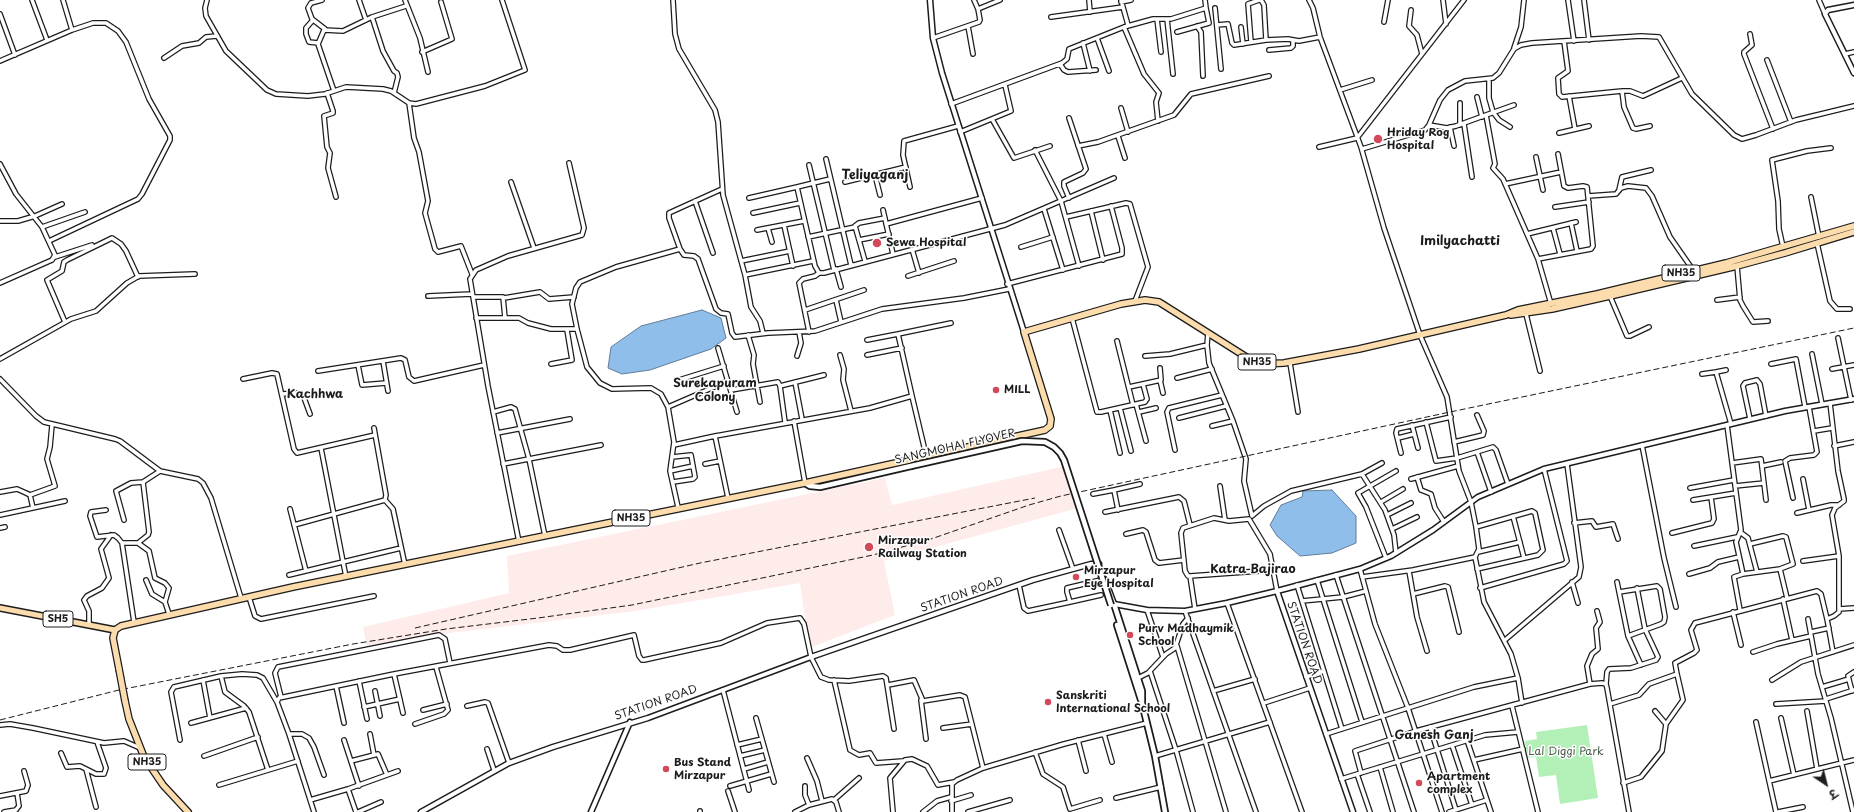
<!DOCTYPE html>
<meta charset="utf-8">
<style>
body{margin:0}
#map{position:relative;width:1854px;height:812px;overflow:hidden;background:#fff;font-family:"Playpen Sans","Playpen Sans Deva",sans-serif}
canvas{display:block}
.north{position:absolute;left:1806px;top:764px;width:40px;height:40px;-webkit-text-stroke:3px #fff;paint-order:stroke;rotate:145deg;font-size:11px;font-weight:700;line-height:16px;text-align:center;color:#1c1c1c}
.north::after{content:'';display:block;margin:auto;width:14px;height:18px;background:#1c1c1c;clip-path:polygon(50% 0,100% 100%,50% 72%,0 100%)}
</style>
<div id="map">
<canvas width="1854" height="812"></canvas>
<div class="north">उ</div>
</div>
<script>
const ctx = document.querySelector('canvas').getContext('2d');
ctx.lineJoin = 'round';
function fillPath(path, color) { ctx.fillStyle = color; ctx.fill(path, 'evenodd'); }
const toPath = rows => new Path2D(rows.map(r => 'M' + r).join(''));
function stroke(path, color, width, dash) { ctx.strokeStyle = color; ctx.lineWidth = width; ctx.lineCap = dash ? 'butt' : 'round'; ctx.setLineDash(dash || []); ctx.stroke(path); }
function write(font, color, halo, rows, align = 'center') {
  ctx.font = font + ' "Playpen Sans",sans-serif'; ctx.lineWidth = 3; ctx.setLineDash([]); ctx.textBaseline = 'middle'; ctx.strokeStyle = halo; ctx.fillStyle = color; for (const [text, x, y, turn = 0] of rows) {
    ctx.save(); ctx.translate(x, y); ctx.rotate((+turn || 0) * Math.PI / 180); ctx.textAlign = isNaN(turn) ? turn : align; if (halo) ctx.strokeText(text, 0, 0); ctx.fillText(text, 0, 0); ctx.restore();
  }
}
const built = toPath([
 [1065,466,1078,508,884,561,895,615,809,648,800,583,635,611,442,634,367,646,363,627,509,593,507,556,885,478,892,505]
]);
const green = toPath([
 [1587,725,1598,798,1560,804,1556,775,1539,777,1536,757,1527,758,1525,741,1537,739,1536,732]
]);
const water = toPath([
 [702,310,721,318,726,338,711,349,650,370,622,374,608,368,611,347,641,326,702,310],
 [1332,490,1356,516,1356,543,1332,553,1300,556,1277,536,1270,525,1281,505,1302,497,1303,491,1332,490]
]);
const minor = toPath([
 [32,0,47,40],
 [63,0,72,30],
 [207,0,205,8,206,16,226,51,267,90,276,94,308,96,325,94,346,87,383,89,391,91,409,103,416,104,485,86,525,70,502,0],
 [322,0,311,3,308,8,312,19,325,29],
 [359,0,366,20],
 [405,0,420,38,428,72],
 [673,0,675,34,679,49,715,110,718,122,723,195,745,275,751,307,760,321,763,333],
 [1089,0,1090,12],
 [1121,0,1128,25],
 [1261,0,1264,5,1266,40],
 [1309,0,1313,8,1320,37,1361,147,1384,228,1420,335,1447,397,1459,471,1471,502,1476,527,1479,549,1475,557],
 [1443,0,1446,24],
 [1568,0,1574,41],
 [1584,0,1589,40],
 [1819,0,1825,14],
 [1121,2,1131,0],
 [1215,8,1221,69],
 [978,9,1000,0],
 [1411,10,1409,26,1417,35,1422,54],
 [0,14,15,55],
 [372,17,383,51,394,71,397,73,398,77,394,93],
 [1051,17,1123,7],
 [1157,19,1161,52],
 [1167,19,1173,74],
 [313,20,306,28,306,34,309,42,318,43],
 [1384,22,1388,0],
 [1217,25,1228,24,1232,43,1234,45,1266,40,1288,39,1299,41,1320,37],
 [968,26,973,54],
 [1197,26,1201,32,1203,76],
 [1124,27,1144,74,1159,93,1156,102,1158,121],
 [1241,27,1243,44],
 [1177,32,1209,23,1206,8],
 [1750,34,1752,45,1744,52,1744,54,1773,129],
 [933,38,979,22,980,20,978,9,974,0],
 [1097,38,1109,71],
 [1564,41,1568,71,1558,78,1559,94,1562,97,1622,91,1630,91,1643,96,1682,78],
 [1251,42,1248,4,1259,0],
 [1083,43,1090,71],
 [1514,48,1521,27,1524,0],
 [1269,50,1291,48,1293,46,1293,40],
 [422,52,452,39,441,2],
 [1845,54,1854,52],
 [164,58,182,46,199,43,206,37,217,36],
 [1767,60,1791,122],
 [0,61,72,30,93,23,106,23,118,31,126,42,149,99,170,136,170,140,142,194,138,199,49,241],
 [1060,64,1064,70,1068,72,1096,70],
 [1489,79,1489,98,1493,112,1499,120,1510,127],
 [1340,90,1372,80],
 [334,91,318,44,324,30,343,31,372,17,406,6],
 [1622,91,1624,107,1633,128,1636,129,1650,126],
 [327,93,333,111,333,113,324,116,327,147,330,153,328,168,336,197],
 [1569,96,1575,129],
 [1477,97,1482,117],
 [409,103,414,138,419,152,428,201,425,213,435,249,438,252,461,246,472,274],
 [951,104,1062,63,1067,59,1069,49,1124,27,1153,19,1171,19,1206,8,1205,0],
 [1121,108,1128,132],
 [1486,115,1514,105],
 [1069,118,1086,169,1083,173,1064,182,1064,186,1069,198],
 [992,119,1014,158,1050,146],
 [1464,124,1472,177],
 [1429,125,1447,128,1456,126,1486,115,1495,164,1493,168,1503,179,1538,259,1551,304],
 [1460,125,1460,103],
 [1450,127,1454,146],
 [960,132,1011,111,1005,85],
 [1559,133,1589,126],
 [1118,136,1125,158],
 [1078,146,1098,142,1174,115,1191,94,1269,76],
 [1319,147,1357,138,1464,0],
 [1362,149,1425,130,1429,125,1440,100,1448,90,1465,81,1493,78,1499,73,1514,49,1521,45,1532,43,1641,36,1659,37,1692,94,1734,135,1742,139,1756,135,1796,120,1854,106],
 [1035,150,1061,201,1079,266],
 [1536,157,1543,190],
 [826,159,851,265],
 [0,164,16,194,42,227,55,255,52,260,0,283],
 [809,165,834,270],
 [875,175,880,195],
 [511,182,534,248],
 [845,182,906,167],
 [1505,184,1561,172],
 [797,187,830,179],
 [910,187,903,155,904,141,958,126],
 [1619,190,1622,177,1651,170],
 [1588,196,1616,194,1621,188,1628,186,1646,188,1652,196,1670,237,1693,270],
 [1811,197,1819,237],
 [749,198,797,187,815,266,819,273,824,273,1005,225,1114,178],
 [695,201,713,253],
 [1555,207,1589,202],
 [1044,209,1063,270],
 [883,210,893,254],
 [1091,211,1103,260],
 [753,213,800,203],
 [1066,217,1126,203,1130,204,1148,267,1135,301],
 [0,221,18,221,35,216,62,204],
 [1571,223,1577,251],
 [886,224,982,198],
 [784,225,793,266],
 [42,227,85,212],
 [768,228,772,242],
 [1553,228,1560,254],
 [757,230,804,221],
 [1527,234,1576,222],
 [808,237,855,227],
 [859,240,889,234],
 [1817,243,1830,301,1837,309,1850,309],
 [1021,247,1053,237],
 [1783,247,1779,229,1778,201,1772,160,1807,151,1831,148],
 [680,249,669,218,669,213,722,189],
 [912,249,919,273],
 [55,257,92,245],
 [1538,259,1591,249,1593,246,1587,187,1583,186,1568,188,1564,186,1558,154],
 [741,261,790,251],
 [865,261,855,226,859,223,885,218],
 [1737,266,1740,300,1743,306,1753,322,1768,321],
 [836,269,841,287],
 [745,275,813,261],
 [908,276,954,261],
 [1007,284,1122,254,1122,248,1111,206],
 [428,296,472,294],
 [1610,296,1627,336,1630,336,1649,327],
 [473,297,503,297,505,318],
 [504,298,540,292,549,299,574,297],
 [836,300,841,322],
 [1717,300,1740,297],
 [805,310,864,290],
 [1526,314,1540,371],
 [476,318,519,318,528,323,551,329,577,329,587,367,600,383,612,389,651,388,661,394,668,407,674,442,670,471,678,507],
 [1072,318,1097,412,1101,412,1145,402,1147,399,1143,384],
 [65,322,47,280,62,271,64,262,67,260,112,238,121,244,126,251,138,277],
 [577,329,572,304,576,288,580,282,616,267,680,249,684,255,694,256,698,259,716,309,721,313,728,314,732,333,735,337,768,333,815,331,882,309,964,298,1009,289],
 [809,332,799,283,803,279,815,276,819,273],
 [1208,333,1207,345,1209,363,1233,421,1246,459,1244,481,1252,516],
 [748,335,754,355,753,364,760,402],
 [1838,338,1851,400],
 [867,340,898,334],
 [1117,341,1133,405],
 [718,348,737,412],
 [1812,354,1822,404],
 [840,355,844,369,843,380,851,411],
 [867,355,902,348],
 [797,356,801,343,799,332],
 [1145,356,1170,354,1207,345],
 [0,359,71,319,96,311,127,283,139,276,195,274],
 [383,361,388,391],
 [1290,363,1298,412],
 [551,364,572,360,567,330],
 [1771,364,1796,359,1805,407],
 [358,365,362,385,386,383],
 [1832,369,1854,365],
 [318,371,401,358,405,360,409,377,414,381,484,365],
 [1716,372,1726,370],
 [1702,374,1716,372,1731,424],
 [1177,378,1212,369],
 [0,379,36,416,44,422,115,439,120,441,160,471,198,479,203,483,211,498,241,598],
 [243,379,272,373,277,374,294,449,297,453,375,435],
 [679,380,724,366],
 [1160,380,1163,393],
 [795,382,802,419],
 [780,386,824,375],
 [1129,387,1161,380,1160,368],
 [731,390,778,382,780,386,785,422],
 [282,394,297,393,303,395,310,414],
 [912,396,898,334,951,323],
 [1830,403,1838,471,1844,499,1844,501,1835,508,1832,515,1839,556,1839,612,1834,616,1827,619,1833,652],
 [1136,404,1146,441],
 [668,407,728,381],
 [1120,408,1131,451],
 [1110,410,1120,453],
 [493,412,511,407,515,409,529,459,545,536],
 [1139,412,1156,408],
 [1179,418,1226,406],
 [1750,419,1743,386,1745,383,1757,380,1760,384,1766,416],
 [794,421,805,483],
 [1426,422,1436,461,1457,458,1493,447,1496,450,1508,484],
 [1412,425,1418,448],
 [1727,425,1741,530,1736,542,1743,574,1780,569,1787,598],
 [1212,426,1233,421],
 [1814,431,1832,428],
 [497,433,570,419],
 [1398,438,1414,434],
 [1454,442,1483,435,1484,431,1477,415],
 [674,445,715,436],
 [1642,445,1664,558,1676,607],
 [1834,446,1854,442],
 [321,448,346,577],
 [1175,450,1167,412,1169,408,1222,395],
 [1477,452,1491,492],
 [1401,453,1396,433,1397,429,1451,417],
 [672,457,691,455,695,477,693,479,673,482],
 [1732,463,1761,459,1766,500],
 [503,464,601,445],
 [705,464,720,461],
 [1762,466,1781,462],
 [670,471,693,466],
 [1362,474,1385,510,1394,535,1396,553],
 [1417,477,1421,490,1431,494,1435,508,1444,522],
 [1411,479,1458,466],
 [1803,479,1809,510],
 [1220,486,1225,520],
 [1735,486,1764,483],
 [1690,488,1734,480],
 [1114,490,1140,484],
 [0,492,17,489,26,493,30,495,33,508],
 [1093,494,1114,490,1118,510],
 [30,495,55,486,47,459,50,447,52,425],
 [728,498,715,436,721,435,870,408,912,396,926,455],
 [1793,498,1785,461,1790,458,1814,455,1817,452,1809,407],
 [385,500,393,509,405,565],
 [1693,500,1736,493],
 [1381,502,1403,489],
 [290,509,306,571],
 [106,510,91,512,90,516,97,537,114,535,118,538,122,543,134,622],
 [1105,512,1179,497,1184,501,1190,525],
 [1797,513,1831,505,1839,505],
 [0,515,65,501],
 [1387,515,1411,503],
 [1252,516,1264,506,1291,491,1362,474,1382,463],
 [1513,516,1524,558],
 [124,520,116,491,131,483,143,482],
 [1574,523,1592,521,1596,527,1613,524,1618,539],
 [294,525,385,500,386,495,374,428],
 [1476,527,1532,511,1535,513,1543,550,1538,555,1477,569],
 [0,528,5,527],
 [1392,529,1417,517],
 [1059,530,1073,569],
 [1740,532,1748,538,1757,572],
 [1672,533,1712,523,1714,519,1711,497],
 [1126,534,1143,530,1146,532,1155,560,1159,563,1184,560],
 [519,542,488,386,470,279,476,270,508,256,582,235,584,228,569,163],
 [122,543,138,543,149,551,155,578,165,583,169,588,165,602,169,614],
 [138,543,148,535,149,532,143,482,160,471],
 [1750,544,1783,536,1786,537,1793,564,1780,569],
 [1694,546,1737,537],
 [1478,552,1520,542],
 [1386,558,1366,507,1358,493,1396,471],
 [1803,561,1839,556],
 [1360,569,1375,624,1408,708,1442,812],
 [1409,571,1417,617,1427,651],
 [1689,574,1710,568,1718,562,1739,557],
 [289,575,401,548],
 [1336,575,1414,812],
 [1190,576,1188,576,1185,571,1181,533,1183,528,1214,518,1229,521,1249,519,1270,554,1277,591],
 [1362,577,1413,570,1475,557,1484,602,1511,654,1518,678,1522,703],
 [146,580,152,594,165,602],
 [1317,580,1362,722],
 [1572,582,1578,603],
 [1617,582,1628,636,1641,665],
 [1019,585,1024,608,1028,611,1070,602,1067,592,1067,588,1105,579],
 [1297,585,1342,729],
 [1480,588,1564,564,1567,561,1544,469],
 [1619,592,1657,586,1660,589,1665,617,1664,622,1661,624,1628,636],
 [1413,594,1445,586,1448,587,1459,632],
 [249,597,255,616,261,619,374,596],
 [1783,599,1792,640],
 [1302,601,1343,597,1366,591],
 [1070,602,1101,595],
 [1227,603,1302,812],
 [1195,609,1190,576,1274,570],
 [1839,609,1854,608],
 [1147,610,1163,657],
 [1740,610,1734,577,1743,574],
 [1185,611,1256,812],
 [1733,612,1741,645],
 [1808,619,1818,674,1831,718,1853,812],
 [89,624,89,611,84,600,87,596,102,588,109,578,101,549,111,535],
 [1811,632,1829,628],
 [1505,640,1579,577,1581,567,1567,464],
 [1177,646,1226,812],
 [1753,652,1777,644,1811,636],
 [1150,671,1176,750,1193,812],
 [394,674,403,713],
 [1677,674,1675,663,1694,653,1697,650,1691,630,1695,623,1817,591,1821,594,1827,619],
 [221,676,225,692,244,706,249,712,268,770],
 [1306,677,1324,671],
 [1138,678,1148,673,1166,654,1175,648,1183,624,1188,618],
 [203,680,210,718],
 [834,680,850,750,859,755,870,753,876,763,903,761],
 [1772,680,1801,662,1854,645],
 [359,681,367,719],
 [1590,684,1587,666,1592,654,1598,649,1596,628,1600,622,1597,611],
 [1606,684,1607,672,1609,669,1631,668,1656,660,1658,657,1645,629,1637,588],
 [888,685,914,680,923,701,960,695,965,697,983,768],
 [336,686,344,723],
 [1822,687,1849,679],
 [723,690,749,790],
 [375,691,380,716],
 [1213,691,1255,679],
 [1852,691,1848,676,1854,672],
 [281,697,275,673,278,667,283,666,439,635,445,639,450,663],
 [1826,699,1854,690],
 [921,700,926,739],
 [1264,703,1310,688],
 [1610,704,1639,695,1649,684,1677,674,1683,700,1666,724,1662,751,1641,777,1623,783],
 [1776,704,1826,701],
 [467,706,485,702,488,703,509,763],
 [1512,706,1538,812],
 [364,707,400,699],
 [423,710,447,704],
 [1655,711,1666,724],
 [1807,711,1817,769],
 [756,718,774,782],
 [1781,718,1794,775],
 [1756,722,1776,812],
 [191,723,246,708],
 [415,724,444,714,448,710,436,667],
 [0,725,10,724,33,728,104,743,124,741,140,748],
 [1430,727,1456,810],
 [943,728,972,724],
 [289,734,302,734,309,738,314,747,324,775],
 [370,734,374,755],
 [1104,734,1112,762],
 [1326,734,1474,687,1518,678],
 [180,740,171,692,174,687,221,676,242,674,257,675,263,678,277,702],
 [344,740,359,786],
 [1078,740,1086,771],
 [737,745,762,739],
 [1452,745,1472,805],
 [487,749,494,770],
 [1035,752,1043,774,1063,787,1070,809,1100,800],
 [61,753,67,767,80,766,96,774,104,774,106,768,97,742],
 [204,756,258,737],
 [740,756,765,750],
 [1155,756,1270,722],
 [807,758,817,781,822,801],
 [1474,760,1523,749],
 [351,761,378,754,387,775],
 [1380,767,1393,812],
 [86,769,96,807],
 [744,769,768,762],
 [1361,773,1355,751,1416,731,1590,684,1602,683,1606,684,1607,688,1629,812],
 [1357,774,1370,812],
 [1341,779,1485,735,1518,732],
 [1769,781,1854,760],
 [219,785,298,761],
 [730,786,771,774],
 [805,786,805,795,809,805],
 [348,789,356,812],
 [728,791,735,812],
 [0,796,26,791,28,785,24,771],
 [1116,798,1161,787],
 [310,800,348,789,398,771],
 [834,800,859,778],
 [1487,800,1491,812],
 [951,801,971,795],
 [700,811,700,812],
 [4,812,16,810],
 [14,812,19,806,17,793],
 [314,812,289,734,277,702,279,698,394,674,549,645,557,646,563,650,570,650,634,635,639,656,642,660,644,660,721,643,767,623,800,618,804,624,811,657,821,677,829,680,849,681,883,676,886,678,894,729],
 [358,812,381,802],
 [795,812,809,805,832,799,836,802,839,812],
 [893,812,890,778,905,760,912,759,927,766,938,785,954,782],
 [923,812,937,801,951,797],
 [952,812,952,784,957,780,983,768,1064,744,1147,723],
 [968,812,1010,800],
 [1449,812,1487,800,1467,740],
 [1778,812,1803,807]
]);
const tertiary = toPath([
 [930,0,933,38,942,73,1024,332],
 [1854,5,1828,10,1825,14,1854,73],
 [1105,580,1114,604,1147,610,1185,611,1227,603,1277,591,1353,812],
 [1277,591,1360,569,1391,556,1433,530,1478,497,1544,469,1785,411,1854,399],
 [421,812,509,763,553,747,648,718,811,657,1033,580,1091,564,1099,564],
 [591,812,630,722]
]);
const secondary = toPath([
 [805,483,810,486,820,487,911,466],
 [1114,604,1142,691,1142,703,1155,756,1165,812],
 [1117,625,1141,700]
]);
const primary = toPath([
 [0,608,115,630]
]);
const trunk = toPath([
 [1511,315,1552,309,1610,296,1737,266,1785,253,1854,232],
 [119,669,113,638,115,630,121,626,293,587,805,483,1045,430,1050,426,1051,419,1024,332,1121,304,1145,300,1159,302,1251,360,1263,364,1284,363,1359,349,1506,315,1518,310,1597,294,1726,263,1854,226],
 [125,701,129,719,144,757,163,785,188,812]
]);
const rail = toPath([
 [415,628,700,563,1035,498],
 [0,720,119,690,353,644,446,629,538,618,632,605,873,555,931,539,1029,505,1061,496,1450,412,1854,328]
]);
const secondaryBridge = toPath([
 [911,466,1022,441,1045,442,1054,447,1060,453,1064,460,1111,605]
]);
const trunkBridge = toPath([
 [119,669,125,701]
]);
const markers = [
 [1378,139,5,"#d1495b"],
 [877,243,5,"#d1495b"],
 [996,390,4,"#d1495b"],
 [869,547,5,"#d1495b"],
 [1076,577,4,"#d1495b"],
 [1130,635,4,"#d1495b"],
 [1048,702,4,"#d1495b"],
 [666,769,4,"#d1495b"],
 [1419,783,4,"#d1495b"]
];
const shields = [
 [1681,273,38],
 [1257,362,38],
 [631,518,38],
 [58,619,30],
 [147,762,38]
];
const shieldNames = [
 ["NH35",1681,273],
 ["NH35",1257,362],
 ["NH35",631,518],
 ["SH5",58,619],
 ["NH35",147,762]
];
const poiNames = [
 ["Hriday Rog",1387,133],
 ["Hospital",1387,146],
 ["Sewa Hospital",886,243],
 ["MILL",1004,390],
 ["Mirzapur",878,541],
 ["Railway Station",878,554],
 ["Mirzapur",1084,571],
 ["Eye Hospital",1084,584],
 ["Purv Madhaymik",1138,629],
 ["School",1138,642],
 ["Sanskriti",1056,696],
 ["International School",1056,709],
 ["Bus Stand",674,763],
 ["Mirzapur",674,776],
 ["Apartment",1427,777],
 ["complex",1427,790]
];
const streetNames = [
 ["SANGMOHAI FLYOVER",955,447,-13],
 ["STATION ROAD",962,595,-19],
 ["STATION ROAD",1304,643,71],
 ["STATION ROAD",656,703,-19]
];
const parkNames = [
 ["Lal Diggi Park",1566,752]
];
const neighbourhoodNames = [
 ["Surekapuram",715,384],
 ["Colony",715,398],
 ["Kachhwa",315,395],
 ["Katra Bajirao",1253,570],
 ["Ganesh Ganj",1434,736]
];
const quarterNames = [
 ["Teliyaganj",875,175],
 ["Imilyachatti",1460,241]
];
fillPath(built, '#feeceb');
fillPath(green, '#b2f0b7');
fillPath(water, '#8fbeea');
stroke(water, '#617d98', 1);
stroke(minor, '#1c1c1c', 6);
stroke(tertiary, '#1c1c1c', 7);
stroke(secondary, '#1c1c1c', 8);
stroke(primary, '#1c1c1c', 8);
stroke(trunk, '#1c1c1c', 8);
stroke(minor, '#fff', 3.5);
stroke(tertiary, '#fff', 4);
stroke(secondary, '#fff', 4.5);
stroke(primary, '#fcdcac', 5);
stroke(trunk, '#fcdcac', 5.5);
stroke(rail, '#1c1c1c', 1, [6, 3]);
stroke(secondaryBridge, '#1c1c1c', 8, []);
stroke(trunkBridge, '#1c1c1c', 8, []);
stroke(secondaryBridge, '#fff', 4.5);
stroke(trunkBridge, '#fcdcac', 5.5);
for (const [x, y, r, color] of markers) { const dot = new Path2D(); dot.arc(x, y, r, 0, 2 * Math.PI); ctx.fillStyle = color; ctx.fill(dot); stroke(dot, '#fff', 1.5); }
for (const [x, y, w] of shields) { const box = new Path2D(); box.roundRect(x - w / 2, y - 8, w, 16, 3); ctx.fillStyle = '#fff'; ctx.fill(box); stroke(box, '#1c1c1c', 1); }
write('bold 10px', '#1c1c1c', null, shieldNames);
write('bold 11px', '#1c1c1c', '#fff', poiNames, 'left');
write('11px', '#1c1c1c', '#fff', streetNames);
write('11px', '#495c4a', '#fff', parkNames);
write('bold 12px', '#1c1c1c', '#fff', neighbourhoodNames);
write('bold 13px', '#1c1c1c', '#fff', quarterNames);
</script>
